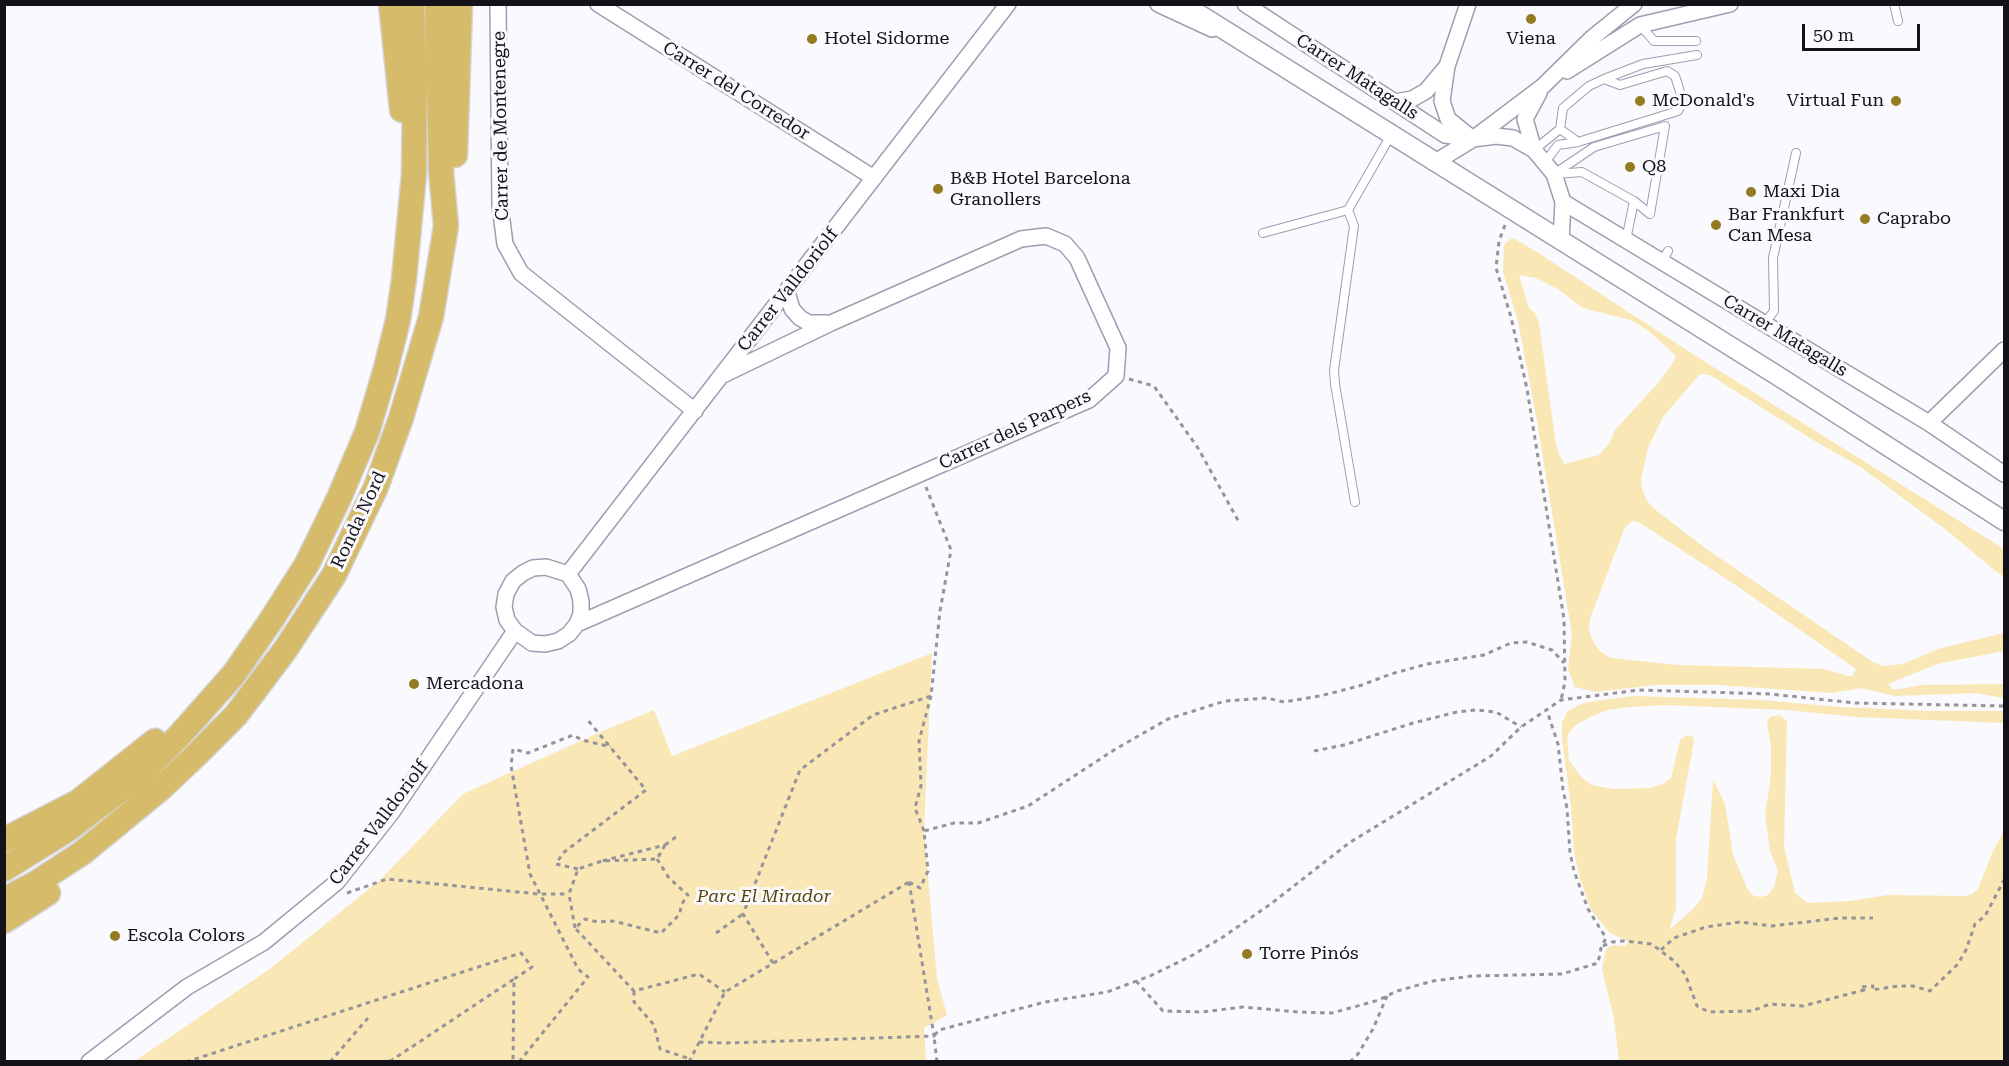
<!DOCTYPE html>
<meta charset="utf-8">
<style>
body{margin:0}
#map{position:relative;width:2009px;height:1066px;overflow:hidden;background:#faf9fd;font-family:"Roboto Serif",serif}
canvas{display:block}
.frame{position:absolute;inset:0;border:6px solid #141219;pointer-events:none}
.scale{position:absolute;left:1802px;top:24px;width:118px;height:27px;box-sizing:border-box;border:3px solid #141219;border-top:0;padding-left:8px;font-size:18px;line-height:21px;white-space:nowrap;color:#141219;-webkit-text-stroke:4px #faf9fd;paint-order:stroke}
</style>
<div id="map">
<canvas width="2009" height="1066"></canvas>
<div class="frame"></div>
<div class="scale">50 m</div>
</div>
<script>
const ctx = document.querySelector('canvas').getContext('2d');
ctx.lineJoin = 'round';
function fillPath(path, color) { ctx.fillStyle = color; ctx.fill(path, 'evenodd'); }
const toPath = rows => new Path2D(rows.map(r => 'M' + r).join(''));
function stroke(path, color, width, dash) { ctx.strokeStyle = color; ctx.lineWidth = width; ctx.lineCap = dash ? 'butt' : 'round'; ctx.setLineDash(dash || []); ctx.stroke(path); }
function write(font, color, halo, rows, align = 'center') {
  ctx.font = font + ' "Roboto Serif",serif'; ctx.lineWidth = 6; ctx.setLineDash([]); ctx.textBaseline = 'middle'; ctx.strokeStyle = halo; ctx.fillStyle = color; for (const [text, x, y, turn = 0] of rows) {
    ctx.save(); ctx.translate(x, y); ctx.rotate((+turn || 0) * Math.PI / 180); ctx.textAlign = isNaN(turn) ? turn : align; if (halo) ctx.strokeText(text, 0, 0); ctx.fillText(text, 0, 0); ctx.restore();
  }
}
const green = toPath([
 [1510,239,1515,239,1540,254,1688,351,2004,549,2004,577,1993,569,1945,529,1859,466,1813,440,1710,375,1700,374,1663,417,1648,448,1641,480,1642,489,1647,501,1658,512,1708,550,1873,662,1883,666,1903,664,1938,649,2004,633,2004,651,1937,664,1888,684,1893,690,1922,685,2004,684,2004,698,1975,693,1895,696,1862,688,1831,693,1718,685,1656,685,1596,692,1575,687,1568,669,1572,634,1537,421,1518,321,1503,272,1504,245],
 [1519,275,1536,278,1558,289,1583,308,1631,320,1650,332,1675,355,1675,360,1659,382,1615,430,1609,444,1599,455,1564,464,1560,456,1556,445,1539,323,1535,313,1529,308],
 [1633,521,1640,523,1734,584,1856,669,1852,677,1823,669,1678,665,1611,658,1601,652,1594,643,1589,631,1590,619,1623,532,1627,525],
 [932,653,924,831,937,978,947,1015,924,1028,926,1061,135,1061,271,968,380,880,463,794,598,733,654,710,672,756],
 [1634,696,1761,700,1841,707,1932,711,2004,711,2004,723,1857,717,1787,710,1666,705,1629,707,1608,710,1592,716,1576,725,1569,732,1567,739,1569,760,1582,778,1592,785,1614,789,1649,788,1663,784,1671,778,1680,740,1687,735,1692,736,1694,741,1676,839,1676,909,1669,930,1692,910,1702,898,1707,879,1713,779,1725,804,1733,855,1748,890,1754,896,1761,897,1768,895,1774,887,1778,871,1770,851,1765,815,1771,775,1771,746,1767,722,1770,717,1779,715,1787,721,1784,847,1795,893,1807,903,1850,901,1888,895,1965,896,1972,894,1978,889,1993,851,2004,831,2004,1061,1619,1061,1614,1019,1602,969,1606,949,1613,945,1625,946,1629,942,1610,933,1591,910,1580,878,1574,852,1571,807,1562,738,1562,723,1567,712,1578,705,1589,702]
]);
const path = toPath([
 [1505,225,1499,241,1496,268,1511,317,1527,389,1564,619,1565,682,1561,700],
 [1129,379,1154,386,1198,448,1240,524],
 [1314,751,1344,745,1413,723,1457,712,1476,710,1496,712,1521,727],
 [924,831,915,808,921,786,919,741,931,696],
 [665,845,657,859,602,861,665,845],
 [665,845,676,837],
 [657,859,669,878,688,895,681,905,680,914,661,933,613,921,598,922,585,919,575,928,634,991,699,974,725,992],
 [578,869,556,864,563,853,646,790,586,718],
 [909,882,920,888,928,871,924,831,954,823,978,823,1028,806,1114,750,1168,719,1225,701,1267,698,1284,702,1320,696,1359,686,1391,674,1427,664,1484,655,1511,643,1527,642,1552,650,1564,663],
 [347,893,387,879,538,894,569,894],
 [575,928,569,894,578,869,602,861],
 [716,933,743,914],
 [1603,946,1612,942,1624,941,1651,944,1657,948,1674,961,1685,974,1697,1006,1709,1012,1752,1011,1770,1004,1803,1006,1864,990,1861,987,1873,986,1872,990,1898,986,1913,986,1930,991,1958,964,1966,950,1975,924,1985,916,2004,880],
 [1661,950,1674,938,1706,927,1740,922,1772,926,1840,918,1873,918],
 [773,963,743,914,800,770,873,715,931,696,940,611,951,550,926,487],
 [1136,981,1163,1011,1202,1012,1243,1007,1298,1012,1332,1013,1379,1000,1397,991,1433,981,1472,976,1562,974,1598,963,1601,948,1606,938,1588,909,1574,871,1570,853,1567,808,1563,790,1558,744,1547,711],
 [634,991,634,1002,654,1025,660,1049,690,1059],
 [699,1042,726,1043,934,1036,909,882],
 [186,1062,521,953,532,967,514,979],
 [330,1062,368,1018],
 [386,1062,392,1060],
 [394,1062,392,1060,514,979,513,1062],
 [519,1062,588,977,578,969,530,874,511,766,513,749,528,753,573,735,582,740,611,747],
 [689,1062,725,992,909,882],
 [937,1062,934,1036,939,1030,1045,1002,1107,992,1150,976,1191,956,1223,937,1272,903,1349,843,1491,756,1521,727,1561,700,1639,690,1770,694,1855,703,2004,706],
 [1350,1062,1358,1054,1373,1029,1387,996]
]);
const service = toPath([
 [1894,4,1898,21],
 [1640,25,1654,41,1696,41],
 [1604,79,1643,64,1697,55],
 [1560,129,1578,142],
 [1534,150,1560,129,1563,108,1589,86,1604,79,1620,85,1667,71,1675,76,1683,101,1678,111,1578,142,1558,145,1545,162],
 [1554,174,1594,147,1665,126,1650,214,1634,201,1626,240],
 [1556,174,1582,172,1634,201],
 [1348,210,1354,226,1334,370,1335,384,1355,502],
 [1263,233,1348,210,1391,135],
 [1662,262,1668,251],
 [1764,324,1774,311,1773,258,1796,153]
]);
const minor = toPath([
 [498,4,500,205,505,244,521,273,695,411],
 [598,4,874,178],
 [1158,4,1212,29],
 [1245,4,1445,135,1473,139,1496,136,1513,138,1534,150,1554,174,1563,202,1561,241],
 [1468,4,1447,66,1442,101,1448,119,1473,139],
 [1567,71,1640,25,1730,4],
 [1395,102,1412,99,1426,91,1447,66],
 [1534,150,1525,119,1539,93],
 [1434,163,1473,139,1542,87,1592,38,1634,4],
 [1563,202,1929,423,2004,474],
 [787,292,792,309,800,318,809,323,828,323],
 [1929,423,2004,350],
 [546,567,568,574,578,589,581,601,581,614,577,624,569,634,558,641,545,644,532,643,515,631,507,620,504,607,506,594,513,581,523,573,533,568,546,567],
 [568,574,1008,4],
 [577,624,1089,400,1116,376,1118,348,1077,258,1065,244,1046,236,1021,239,831,323,723,375],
 [89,1062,187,987,264,942,337,882,392,812,515,631]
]);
const tertiary = toPath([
 [1183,4,1778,376,2004,521]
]);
const trunk = toPath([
 [391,4,402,110],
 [455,155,460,4],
 [4,840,78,802,155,741],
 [4,869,67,830,138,777,180,735,234,674,272,619,307,564,339,498,367,432,385,372,398,320,404,279,414,174,415,78,412,4],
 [4,900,36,883,82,853,160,789,193,758,236,715,285,650,334,575,376,487,401,418,431,317,446,226,441,171,437,4],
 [4,921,48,893]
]);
const markers = [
 [1531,19,6,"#947a21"],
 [812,39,6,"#947a21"],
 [1640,101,6,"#947a21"],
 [1896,101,6,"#947a21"],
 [1630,167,6,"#947a21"],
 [938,189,6,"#947a21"],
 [1751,192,6,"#947a21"],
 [1865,219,6,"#947a21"],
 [1716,225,6,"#947a21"],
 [414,684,6,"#947a21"],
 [115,936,6,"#947a21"],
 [1247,954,6,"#947a21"]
];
const poiNames = [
 ["Hotel Sidorme",824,39],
 ["Viena",1531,39,"center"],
 ["McDonald's",1652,101],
 ["Virtual Fun",1884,101,"right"],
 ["Q8",1642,167],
 ["B&B Hotel Barcelona",950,179],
 ["Granollers",950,200],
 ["Maxi Dia",1763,192],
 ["Bar Frankfurt",1728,215],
 ["Can Mesa",1728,236],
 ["Caprabo",1877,219],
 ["Mercadona",426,684],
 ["Escola Colors",127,936],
 ["Torre Pinós",1259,954]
];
const streetNames = [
 ["Carrer Matagalls",1357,77,33],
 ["Carrer del Corredor",736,91,32],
 ["Carrer de Montenegre",501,126,-91],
 ["Carrer Valldoriolf",788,290,-52],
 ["Carrer Matagalls",1785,336,31],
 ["Carrer dels Parpers",1015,430,-25],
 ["Ronda Nord",359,520,-65],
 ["Carrer Valldoriolf",379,823,-53]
];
const parkNames = [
 ["Parc El Mirador",764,897]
];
fillPath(green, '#f9e8b5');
stroke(service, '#a19cb1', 10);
stroke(minor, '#a19cb1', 18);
stroke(tertiary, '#a19cb1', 21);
stroke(trunk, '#d5d4d6', 27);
stroke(path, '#96949a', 3, [4.5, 4.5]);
stroke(service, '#fff', 8);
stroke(minor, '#fff', 15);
stroke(tertiary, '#fff', 18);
stroke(trunk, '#d6bc6a', 24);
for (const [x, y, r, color] of markers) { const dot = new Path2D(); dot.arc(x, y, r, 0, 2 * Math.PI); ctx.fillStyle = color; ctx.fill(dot); stroke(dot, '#faf9fd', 2); }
write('18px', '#141219', '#faf9fd', poiNames, 'left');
write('18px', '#141219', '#faf9fd', streetNames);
write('italic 18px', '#59480b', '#faf9fd', parkNames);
</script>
